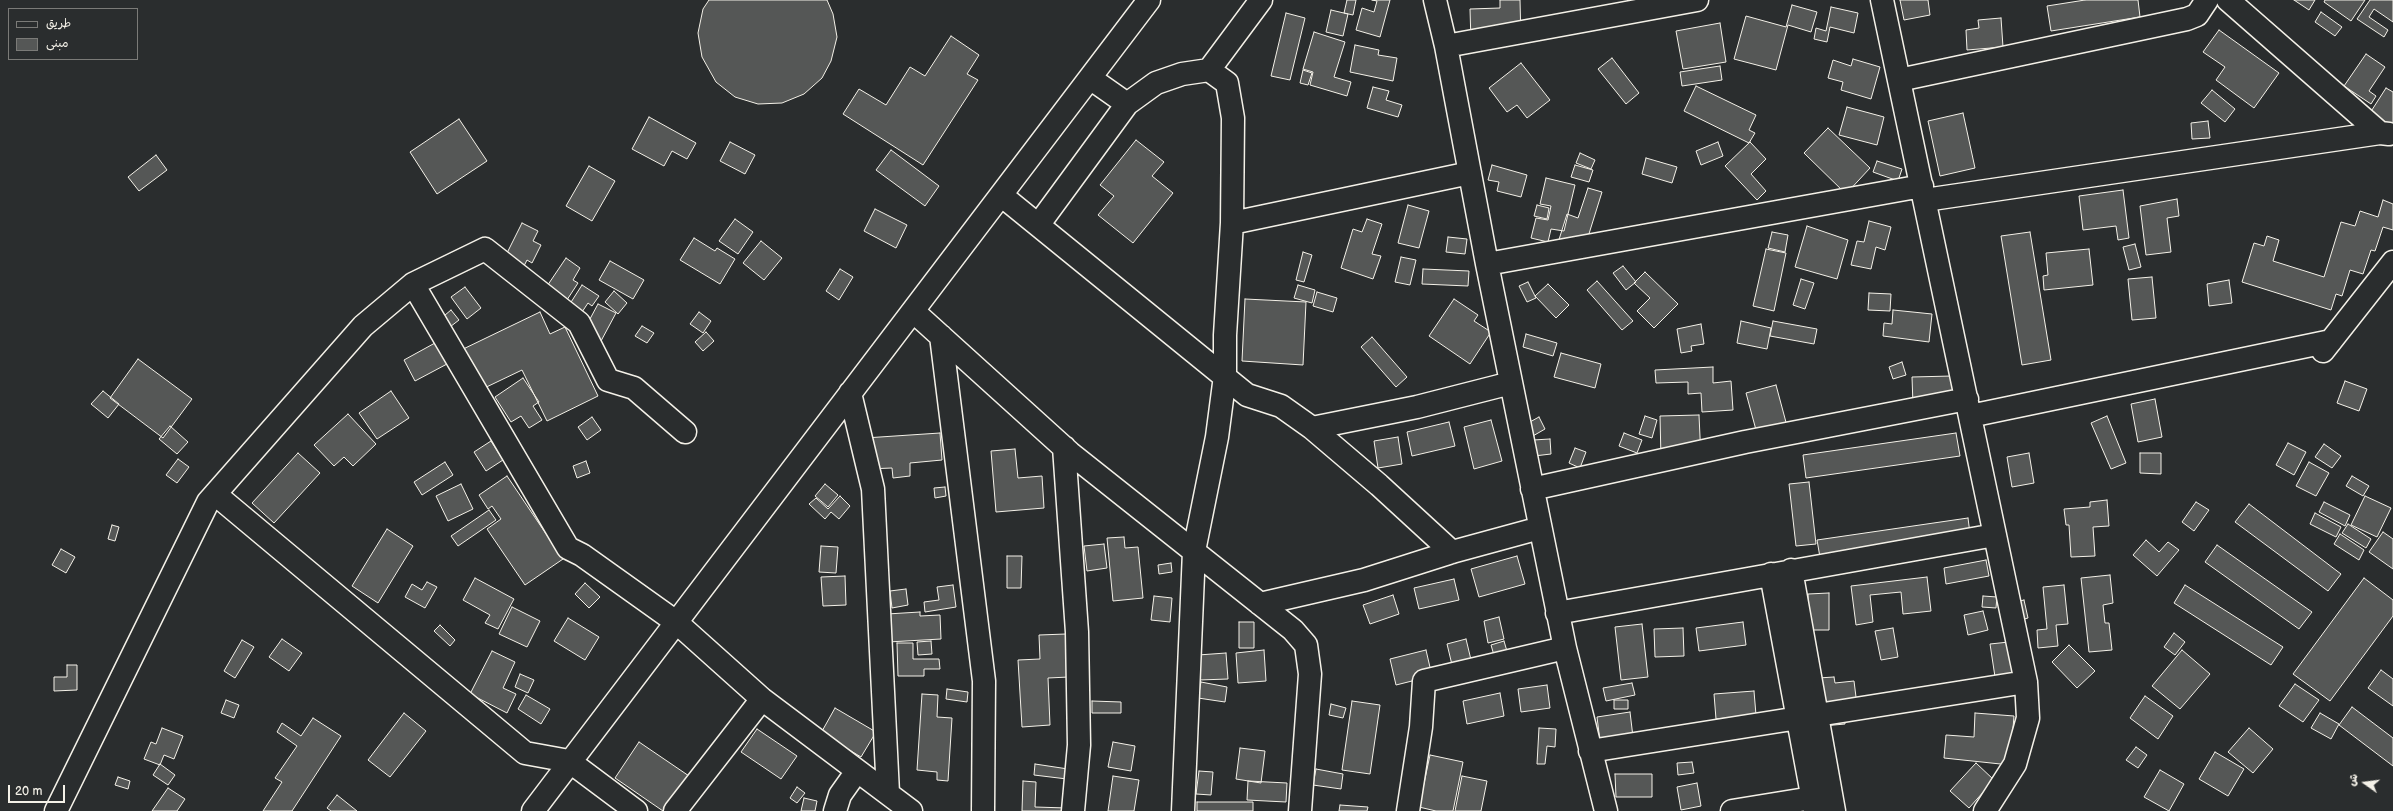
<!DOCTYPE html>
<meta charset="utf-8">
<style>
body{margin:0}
#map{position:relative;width:2393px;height:811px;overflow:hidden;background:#2a2d2e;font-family:"Balsamiq Sans","Playpen Sans Arabic",sans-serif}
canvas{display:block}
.legend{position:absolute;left:8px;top:8px;width:130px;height:52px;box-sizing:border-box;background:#2a2d2e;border:1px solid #7b7b78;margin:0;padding:5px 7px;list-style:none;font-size:12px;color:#f4f1e8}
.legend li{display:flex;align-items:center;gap:8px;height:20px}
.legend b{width:20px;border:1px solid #7b7b78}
.north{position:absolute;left:2345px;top:763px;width:40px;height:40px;-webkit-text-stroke:3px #2a2d2e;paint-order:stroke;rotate:284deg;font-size:11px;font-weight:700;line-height:16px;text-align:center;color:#f4f1e8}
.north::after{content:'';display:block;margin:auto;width:14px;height:18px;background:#f4f1e8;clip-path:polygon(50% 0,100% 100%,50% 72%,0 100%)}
.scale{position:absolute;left:8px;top:785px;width:57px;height:18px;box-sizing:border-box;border:2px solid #f4f1e8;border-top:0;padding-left:5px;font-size:12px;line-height:14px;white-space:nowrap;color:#f4f1e8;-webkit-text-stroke:3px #2a2d2e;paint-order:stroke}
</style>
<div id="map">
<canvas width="2393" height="811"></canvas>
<ul class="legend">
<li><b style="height:5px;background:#2a2d2e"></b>طريق</li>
<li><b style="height:11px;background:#555756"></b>مبنى</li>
</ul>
<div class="north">ش</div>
<div class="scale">20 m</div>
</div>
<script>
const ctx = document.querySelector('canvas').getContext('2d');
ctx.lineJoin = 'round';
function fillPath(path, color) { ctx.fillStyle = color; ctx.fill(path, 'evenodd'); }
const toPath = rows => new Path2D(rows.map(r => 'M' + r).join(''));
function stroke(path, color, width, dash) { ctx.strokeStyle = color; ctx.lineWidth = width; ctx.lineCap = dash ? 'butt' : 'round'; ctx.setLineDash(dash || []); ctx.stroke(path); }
const building = toPath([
 [709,0,827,0,833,14,837,37,831,61,822,78,804,94,782,103,758,104,735,97,716,82,702,57,698,33,703,9,709,0],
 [1347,0,1356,0,1353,15,1344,13,1347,0],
 [1372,0,1390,0,1380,37,1356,30,1362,8,1374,12,1377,1,1372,0],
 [1500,0,1520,0,1521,41,1471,42,1470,9,1500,8,1500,0],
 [1900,0,1928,0,1930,15,1904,20,1900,0],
 [2085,0,2138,0,2140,17,2051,31,2047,6,2085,0],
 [2294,0,2315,0,2309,10,2294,0],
 [2325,0,2365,0,2351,21,2324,2,2325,0],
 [2370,0,2393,0,2393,22,2374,9,2369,17,2388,30,2384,37,2357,19,2370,0],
 [1792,5,1817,12,1811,32,1788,25,1776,70,1734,59,1746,16,1786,27,1792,5],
 [1831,7,1858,13,1854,33,1830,27,1827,42,1814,39,1816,28,1826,31,1831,7],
 [1331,10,1348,14,1343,36,1326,32,1331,10],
 [2321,12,2342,27,2335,36,2315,22,2321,12],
 [1286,13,1305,18,1290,80,1271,76,1286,13],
 [2001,18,2003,47,1967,50,1966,30,1979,28,1978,20,2001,18],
 [1720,23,1726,62,1683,69,1676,31,1720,23],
 [2219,30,2279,73,2254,108,2216,80,2225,67,2203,52,2219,30],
 [1314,32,1345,42,1334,77,1351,82,1347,96,1310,85,1313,72,1303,69,1314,32],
 [951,36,979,55,967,74,978,80,923,165,843,114,859,89,886,105,910,67,925,76,951,36],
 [1355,45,1379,50,1378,55,1397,58,1393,81,1350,72,1355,45],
 [2366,54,2385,67,2369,91,2376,96,2371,104,2344,86,2366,54],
 [1612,58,1639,93,1626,104,1598,69,1612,58],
 [1853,59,1880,67,1871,99,1841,90,1843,82,1828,78,1833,60,1851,66,1853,59],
 [1521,63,1550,100,1527,118,1517,105,1507,112,1489,88,1521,63],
 [1720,66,1722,80,1682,86,1680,72,1720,66],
 [1303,70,1312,73,1308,85,1300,83,1303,70],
 [1696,86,1756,115,1749,130,1755,133,1749,143,1684,111,1696,86],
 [1373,87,1389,91,1386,100,1402,105,1398,117,1367,108,1373,87],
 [2386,88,2393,92,2393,127,2370,113,2386,88],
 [2212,90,2235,109,2225,122,2201,103,2212,90],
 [1847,107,1884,117,1877,145,1839,135,1847,107],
 [1963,113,1975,168,1940,176,1928,121,1963,113],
 [649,117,696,143,687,159,672,151,664,166,632,149,649,117],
 [459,119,487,161,437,194,410,152,459,119],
 [2208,121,2210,138,2192,139,2191,123,2208,121],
 [1828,128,1870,168,1846,194,1804,153,1828,128],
 [1136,140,1164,162,1152,176,1173,193,1133,243,1098,215,1114,196,1100,185,1136,140],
 [730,142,755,155,745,174,720,161,730,142],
 [1718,142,1723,156,1701,165,1696,151,1718,142],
 [1750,142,1766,159,1751,174,1766,191,1757,200,1725,166,1750,142],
 [891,150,939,186,925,206,876,170,891,150],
 [1580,153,1595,160,1591,169,1576,163,1580,153],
 [156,155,167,170,139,191,128,177,156,155],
 [1646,158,1677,167,1672,183,1642,174,1646,158],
 [1877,161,1902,169,1898,181,1873,172,1877,161],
 [1492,165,1527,175,1521,197,1497,191,1499,182,1488,180,1492,165],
 [1575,165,1593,170,1589,182,1571,177,1575,165],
 [589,166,615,181,592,221,566,206,589,166],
 [1546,178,1575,185,1564,231,1551,229,1548,242,1531,238,1536,218,1548,220,1551,206,1540,204,1546,178],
 [1588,188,1602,192,1583,253,1557,246,1567,214,1578,218,1588,188],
 [2123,190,2129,238,2118,240,2116,226,2083,230,2079,196,2123,190],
 [2177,199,2179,216,2167,218,2171,252,2146,255,2140,206,2177,199],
 [2383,200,2393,204,2393,230,2383,227,2375,251,2371,250,2363,274,2350,270,2342,296,2336,294,2331,310,2242,282,2254,243,2264,246,2267,236,2279,240,2273,261,2324,277,2341,222,2355,226,2360,211,2378,217,2383,200],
 [1408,205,1429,211,1419,248,1398,243,1408,205],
 [1537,205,1549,208,1547,219,1534,216,1537,205],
 [875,209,907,225,896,248,864,231,875,209],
 [735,219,753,232,738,254,719,241,735,219],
 [1367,219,1382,224,1372,254,1381,256,1373,279,1341,268,1353,229,1362,232,1367,219],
 [1869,221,1891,227,1885,250,1876,247,1871,269,1851,265,1857,241,1864,242,1869,221],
 [522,223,538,231,533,241,541,245,532,263,527,260,520,274,501,265,522,223],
 [1807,226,1848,240,1837,279,1795,267,1807,226],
 [1772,232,1788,235,1785,252,1768,248,1772,232],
 [2030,232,2051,360,2022,365,2001,236,2030,232],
 [1448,237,1467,239,1465,254,1446,252,1448,237],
 [694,238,715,251,717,248,735,259,720,284,680,260,694,238],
 [761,241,782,258,764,280,743,263,761,241],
 [2135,244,2141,267,2129,270,2123,247,2135,244],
 [1766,249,1786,253,1774,311,1753,306,1766,249],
 [2089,249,2093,285,2044,290,2043,276,2048,275,2046,253,2089,249],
 [1303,252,1312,255,1304,282,1296,280,1303,252],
 [1401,257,1416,260,1410,285,1395,282,1401,257],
 [566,258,580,268,573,280,578,283,561,309,541,295,566,258],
 [610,261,644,280,633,299,599,280,610,261],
 [1623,266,1636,282,1626,290,1613,273,1623,266],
 [840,269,853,277,839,300,826,291,840,269],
 [1423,269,1469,271,1468,286,1422,284,1423,269],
 [1645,272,1678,304,1654,328,1637,311,1650,298,1634,283,1645,272],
 [2152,277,2156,318,2132,320,2128,279,2152,277],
 [1801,279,1814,283,1805,309,1793,305,1801,279],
 [2229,280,2232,303,2209,306,2207,284,2229,280],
 [1597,281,1633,321,1622,330,1587,290,1597,281],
 [1528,282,1536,298,1527,302,1519,286,1528,282],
 [1548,284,1569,305,1556,318,1535,296,1548,284],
 [582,285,599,296,592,306,588,303,578,318,566,310,582,285],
 [1298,285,1315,290,1312,303,1294,298,1298,285],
 [465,287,481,308,467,319,451,297,465,287],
 [614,291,627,303,618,314,605,302,614,291],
 [1317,292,1337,298,1333,312,1313,306,1317,292],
 [1869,293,1891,294,1890,311,1868,310,1869,293],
 [1245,299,1306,302,1303,365,1242,361,1245,299],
 [1454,299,1478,315,1474,321,1491,332,1470,364,1429,336,1454,299],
 [598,304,616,313,601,341,583,332,598,304],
 [451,310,459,320,446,330,438,321,451,310],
 [1893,310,1932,314,1929,342,1883,336,1884,323,1892,324,1893,310],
 [540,312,550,334,565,327,598,396,547,421,522,370,476,392,457,352,540,312],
 [699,312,711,321,703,333,690,324,699,312],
 [1741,321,1771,328,1767,349,1737,343,1741,321],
 [1773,321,1817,329,1814,344,1770,336,1773,321],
 [1701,324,1704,344,1691,346,1692,351,1681,353,1677,329,1701,324],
 [642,326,654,333,647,343,635,336,642,326],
 [706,332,714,341,703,351,695,342,706,332],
 [1526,334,1557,343,1553,356,1523,347,1526,334],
 [1372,337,1407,377,1396,387,1361,347,1372,337],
 [435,343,447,364,415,381,404,360,435,343],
 [1561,353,1601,364,1595,388,1554,377,1561,353],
 [138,359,192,399,163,438,110,398,138,359],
 [1902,362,1906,375,1893,379,1889,367,1902,362],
 [1713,367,1713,383,1731,381,1733,410,1702,412,1701,393,1688,394,1688,382,1656,383,1655,370,1713,367],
 [1952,376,1953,404,1913,405,1912,377,1952,376],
 [523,378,539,402,533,406,542,420,529,428,521,416,511,422,495,397,523,378],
 [2345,381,2367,389,2359,411,2337,403,2345,381],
 [1776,385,1787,426,1759,441,1746,393,1776,385],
 [103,391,119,404,108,418,91,404,103,391],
 [391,391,409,418,377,439,359,413,391,391],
 [2155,399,2162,437,2138,442,2131,404,2155,399],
 [348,414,376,444,353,466,344,457,334,466,314,445,348,414],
 [1699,415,1701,458,1661,459,1660,416,1699,415],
 [1645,416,1657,420,1652,438,1639,434,1645,416],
 [2107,416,2126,463,2111,469,2091,423,2107,416],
 [592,417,601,430,587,440,578,427,592,417],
 [1539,417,1545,429,1526,440,1519,428,1539,417],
 [1491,420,1502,461,1474,469,1464,427,1491,420],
 [1449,422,1455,446,1412,456,1407,432,1449,422],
 [170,426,188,442,177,454,159,439,170,426],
 [940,433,942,460,910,463,910,476,893,478,892,468,867,469,865,438,940,433],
 [1624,433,1642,440,1637,453,1619,446,1624,433],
 [1956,433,1960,456,1806,478,1803,455,1956,433],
 [1398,437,1402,464,1378,468,1374,441,1398,437],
 [1550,439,1551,454,1534,456,1533,440,1550,439],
 [491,441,503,460,486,471,474,452,491,441],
 [2288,443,2306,452,2294,475,2276,465,2288,443],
 [2324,444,2341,456,2332,468,2315,457,2324,444],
 [1575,448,1586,452,1580,468,1569,463,1575,448],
 [1015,449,1018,478,1042,476,1044,508,996,512,991,451,1015,449],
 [298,453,320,473,274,523,252,503,298,453],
 [2029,453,2034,483,2012,487,2007,457,2029,453],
 [2140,453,2161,453,2161,474,2140,473,2140,453],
 [178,459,189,467,177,483,166,475,178,459],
 [586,461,590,473,577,478,573,466,586,461],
 [445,462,453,475,422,495,414,482,445,462],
 [2309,462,2329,473,2316,496,2296,486,2309,462],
 [507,476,563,559,525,585,487,529,501,519,492,506,488,509,479,495,507,476],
 [2352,476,2369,486,2363,496,2346,486,2352,476],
 [1809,482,1816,544,1796,546,1789,484,1809,482],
 [461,484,473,509,448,521,436,496,461,484],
 [825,484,838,495,828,507,815,496,825,484],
 [945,487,946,496,935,498,934,488,945,487],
 [840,496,850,506,839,519,831,512,825,519,809,504,816,498,828,509,840,496],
 [2365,496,2391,508,2377,537,2351,525,2365,496],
 [2107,500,2109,526,2093,527,2095,556,2071,557,2069,525,2066,525,2064,509,2090,507,2090,502,2107,500],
 [2196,502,2209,510,2194,531,2182,522,2196,502],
 [2324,502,2350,515,2345,526,2319,512,2324,502],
 [2249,504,2341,574,2328,591,2235,522,2249,504],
 [489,510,496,520,458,546,451,536,489,510],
 [2315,513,2341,527,2336,537,2310,524,2315,513],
 [1968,518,1971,541,1821,563,1817,540,1968,518],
 [2348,524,2371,539,2366,548,2342,533,2348,524],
 [112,525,119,527,115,541,108,539,112,525],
 [387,529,413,546,378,603,352,586,387,529],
 [2383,532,2393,539,2393,569,2369,552,2383,532],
 [2340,534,2364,550,2359,560,2334,544,2340,534],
 [1124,537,1125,548,1138,547,1143,598,1113,601,1107,538,1124,537],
 [2146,540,2159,552,2168,542,2179,550,2157,576,2133,555,2146,540],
 [1104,544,1107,568,1087,571,1084,546,1104,544],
 [2217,545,2312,612,2299,629,2205,562,2217,545],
 [821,546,838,547,836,573,819,572,821,546],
 [61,549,75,557,66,573,52,565,61,549],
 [1007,556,1022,556,1021,588,1007,588,1007,556],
 [1517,556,1525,584,1479,597,1471,569,1517,556],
 [1986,560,1989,576,1946,584,1944,568,1986,560],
 [1171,563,1172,572,1159,574,1158,565,1171,563],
 [2110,575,2113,603,2103,605,2105,623,2109,623,2112,650,2089,652,2081,578,2110,575],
 [845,576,846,605,823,606,821,577,845,576],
 [1927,577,1931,611,1903,614,1901,592,1870,595,1873,622,1856,625,1851,586,1927,577],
 [475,578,514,599,498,629,485,623,490,615,463,600,475,578],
 [2364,578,2393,600,2393,616,2330,701,2293,674,2364,578],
 [1454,579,1459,600,1419,609,1414,588,1454,579],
 [427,582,437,587,425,608,405,597,412,584,422,590,427,582],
 [585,583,600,597,589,608,575,594,585,583],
 [953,585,956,607,925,612,924,602,939,600,937,587,953,585],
 [2064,585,2068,624,2056,625,2058,646,2038,648,2037,630,2047,629,2043,587,2064,585],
 [2185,585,2283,647,2271,665,2174,603,2185,585],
 [906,589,908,605,892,608,890,591,906,589],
 [1829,593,1829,630,1808,630,1808,594,1829,593],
 [1393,595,1399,614,1370,624,1363,605,1393,595],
 [1154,596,1172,598,1170,622,1151,620,1154,596],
 [1983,596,1997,597,1996,608,1982,607,1983,596],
 [2024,600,2028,618,2017,621,2012,603,2024,600],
 [512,607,540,621,527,647,499,634,512,607],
 [1983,611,1988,630,1968,635,1964,615,1983,611],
 [920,612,920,616,940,615,941,639,888,642,887,614,920,612],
 [1499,617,1504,639,1488,643,1484,621,1499,617],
 [568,618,599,637,585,660,554,641,568,618],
 [1239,622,1254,622,1254,648,1239,648,1239,622],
 [1743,622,1746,645,1699,651,1696,628,1743,622],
 [1642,624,1648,677,1621,680,1615,627,1642,624],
 [440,625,455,640,450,646,434,631,440,625],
 [1683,628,1684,656,1655,657,1654,629,1683,628],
 [1893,628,1898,657,1881,660,1875,631,1893,628],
 [2174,633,2185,642,2175,655,2164,647,2174,633],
 [1066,634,1069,677,1048,678,1050,725,1022,727,1018,660,1040,659,1039,635,1066,634],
 [282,639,302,653,289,671,269,657,282,639],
 [1466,639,1472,664,1453,669,1447,644,1466,639],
 [242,640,254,647,235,678,224,671,242,640],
 [931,641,932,654,918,655,917,642,931,641],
 [1504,641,1511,665,1498,669,1491,645,1504,641],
 [2009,642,2015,687,1997,690,1990,644,2009,642],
 [897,643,913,643,913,659,939,659,940,669,924,669,924,676,898,676,897,643],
 [2069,645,2095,671,2077,688,2052,662,2069,645],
 [1264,650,1266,681,1238,683,1236,653,1264,650],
 [1426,650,1432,676,1396,685,1390,659,1426,650],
 [2182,650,2210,674,2180,709,2152,686,2182,650],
 [492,651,515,662,503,688,516,694,507,713,470,694,492,651],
 [1226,653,1228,679,1199,680,1198,655,1226,653],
 [67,665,77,665,77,690,54,691,54,677,67,677,67,665],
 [2381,670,2393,679,2393,706,2368,688,2381,670],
 [520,674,534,680,528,693,515,687,520,674],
 [1834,677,1835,683,1854,681,1857,705,1843,707,1845,724,1823,726,1818,678,1834,677],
 [1201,682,1227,687,1225,702,1198,698,1201,682],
 [1632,683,1635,695,1606,701,1603,688,1632,683],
 [2295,684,2319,700,2303,722,2279,706,2295,684],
 [1547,685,1550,708,1521,712,1518,689,1547,685],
 [947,689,968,692,967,702,946,699,947,689],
 [1754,691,1756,715,1716,719,1714,694,1754,691],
 [1500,693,1504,716,1467,724,1463,701,1500,693],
 [922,694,938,695,937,717,952,718,948,781,937,780,937,772,917,770,922,694],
 [526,695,550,709,541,724,518,709,526,695],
 [2145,696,2173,716,2158,739,2130,718,2145,696],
 [226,700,239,705,234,718,221,713,226,700],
 [1614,700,1628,700,1628,709,1614,709,1614,700],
 [1092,701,1121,702,1121,713,1092,713,1092,701],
 [1352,701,1380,705,1370,774,1342,770,1352,701],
 [1331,704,1346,708,1343,718,1329,715,1331,704],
 [2352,707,2393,738,2393,766,2339,725,2352,707],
 [835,708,876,732,861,757,821,733,835,708],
 [1630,712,1633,737,1600,741,1597,717,1630,712],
 [404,713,426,731,390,777,368,760,404,713],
 [1975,713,2014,716,2010,765,1944,758,1946,735,1974,737,1975,713],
 [2320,713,2339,724,2331,739,2311,728,2320,713],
 [313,718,341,736,292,811,263,811,282,782,275,778,297,746,277,732,282,723,301,736,313,718],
 [162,728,183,736,174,759,164,755,160,765,144,759,151,742,156,744,162,728],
 [1539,728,1556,729,1555,747,1547,746,1545,764,1537,764,1539,728],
 [2249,728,2273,749,2253,773,2228,752,2249,728],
 [757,729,797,756,781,779,741,752,757,729],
 [639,742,692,778,670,811,663,811,615,778,639,742],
 [1113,742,1135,746,1131,771,1108,767,1113,742],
 [2136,747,2147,755,2138,768,2126,760,2136,747],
 [1240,748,1265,751,1261,783,1236,779,1240,748],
 [2215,752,2244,769,2228,796,2199,779,2215,752],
 [1430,755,1463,762,1453,811,1436,811,1419,807,1430,755],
 [1692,762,1694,773,1678,775,1677,763,1692,762],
 [1976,763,1994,780,1969,808,1950,791,1976,763],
 [160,764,175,775,168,785,153,775,160,764],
 [1035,764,1068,769,1067,779,1034,775,1035,764],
 [1316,769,1343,774,1341,789,1313,785,1316,769],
 [2160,770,2184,784,2169,811,2144,797,2160,770],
 [1199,771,1213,772,1211,795,1196,794,1199,771],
 [1615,774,1652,774,1652,797,1616,797,1615,774],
 [1113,776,1139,780,1134,811,1108,811,1113,776],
 [1462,776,1487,781,1481,811,1455,811,1462,776],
 [118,777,130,781,128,789,115,785,118,777],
 [1023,781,1036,782,1035,807,1067,808,1066,811,1022,811,1023,781],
 [1248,781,1287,783,1286,802,1247,800,1248,781],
 [1697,783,1701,806,1681,810,1677,787,1697,783],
 [797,787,805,793,797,803,790,798,797,787],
 [168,788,185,799,177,811,152,811,168,788],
 [337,795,357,811,331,811,327,808,337,795],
 [804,798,817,801,815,811,801,811,804,798],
 [1197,802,1253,802,1253,811,1197,811,1197,802],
 [1340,805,1368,807,1367,811,1339,811,1340,805]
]);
const minor = toPath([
 [1435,0,1446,46,1487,264,1565,648,1606,811],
 [1882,0,2026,682,2028,718,2015,764,1985,811],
 [2228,0,2380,133,2389,134],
 [1446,46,1697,0],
 [1090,78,1127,104],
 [1899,80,2187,19,2197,15,2207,0],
 [1001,195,1247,395,1281,406,1312,428,1379,485,1452,552],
 [1925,200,2380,133],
 [1232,223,1470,173],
 [1039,224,1127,104,1156,83,1182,74,1209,70,1261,0],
 [1487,264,1922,186],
 [413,284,485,249,579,323,608,380,634,388,685,432],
 [913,311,1070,453,1293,630,1306,645,1310,674,1300,811],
 [941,336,984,681,983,811],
 [2323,351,2393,262],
 [850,393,873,489,888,793],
 [1970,416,2331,341],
 [1312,428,1417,407,1511,383],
 [1064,447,1077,632,1079,745,1073,811],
 [1532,489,1745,442,1967,399],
 [215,494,525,753,569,761,636,811],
 [1791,570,1834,811],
 [1771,574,1815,811],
 [1260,604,1364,580,1452,552,1540,528],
 [1557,613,1995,535],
 [1590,751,2026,682],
 [56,811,208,502,363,326,413,284,568,548,582,555,676,622,762,699,911,811],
 [533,811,1149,0],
 [675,811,762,699],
 [835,811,840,795,857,771],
 [1183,811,1194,551,1217,437,1225,376,1225,335,1232,223,1233,118,1227,83,1209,70],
 [1408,811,1421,727,1424,681,1565,648],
 [1732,811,1812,798]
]);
fillPath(building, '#555756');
stroke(building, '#f4f1e8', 1);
stroke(minor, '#f4f1e8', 25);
stroke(minor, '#2a2d2e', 22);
</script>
